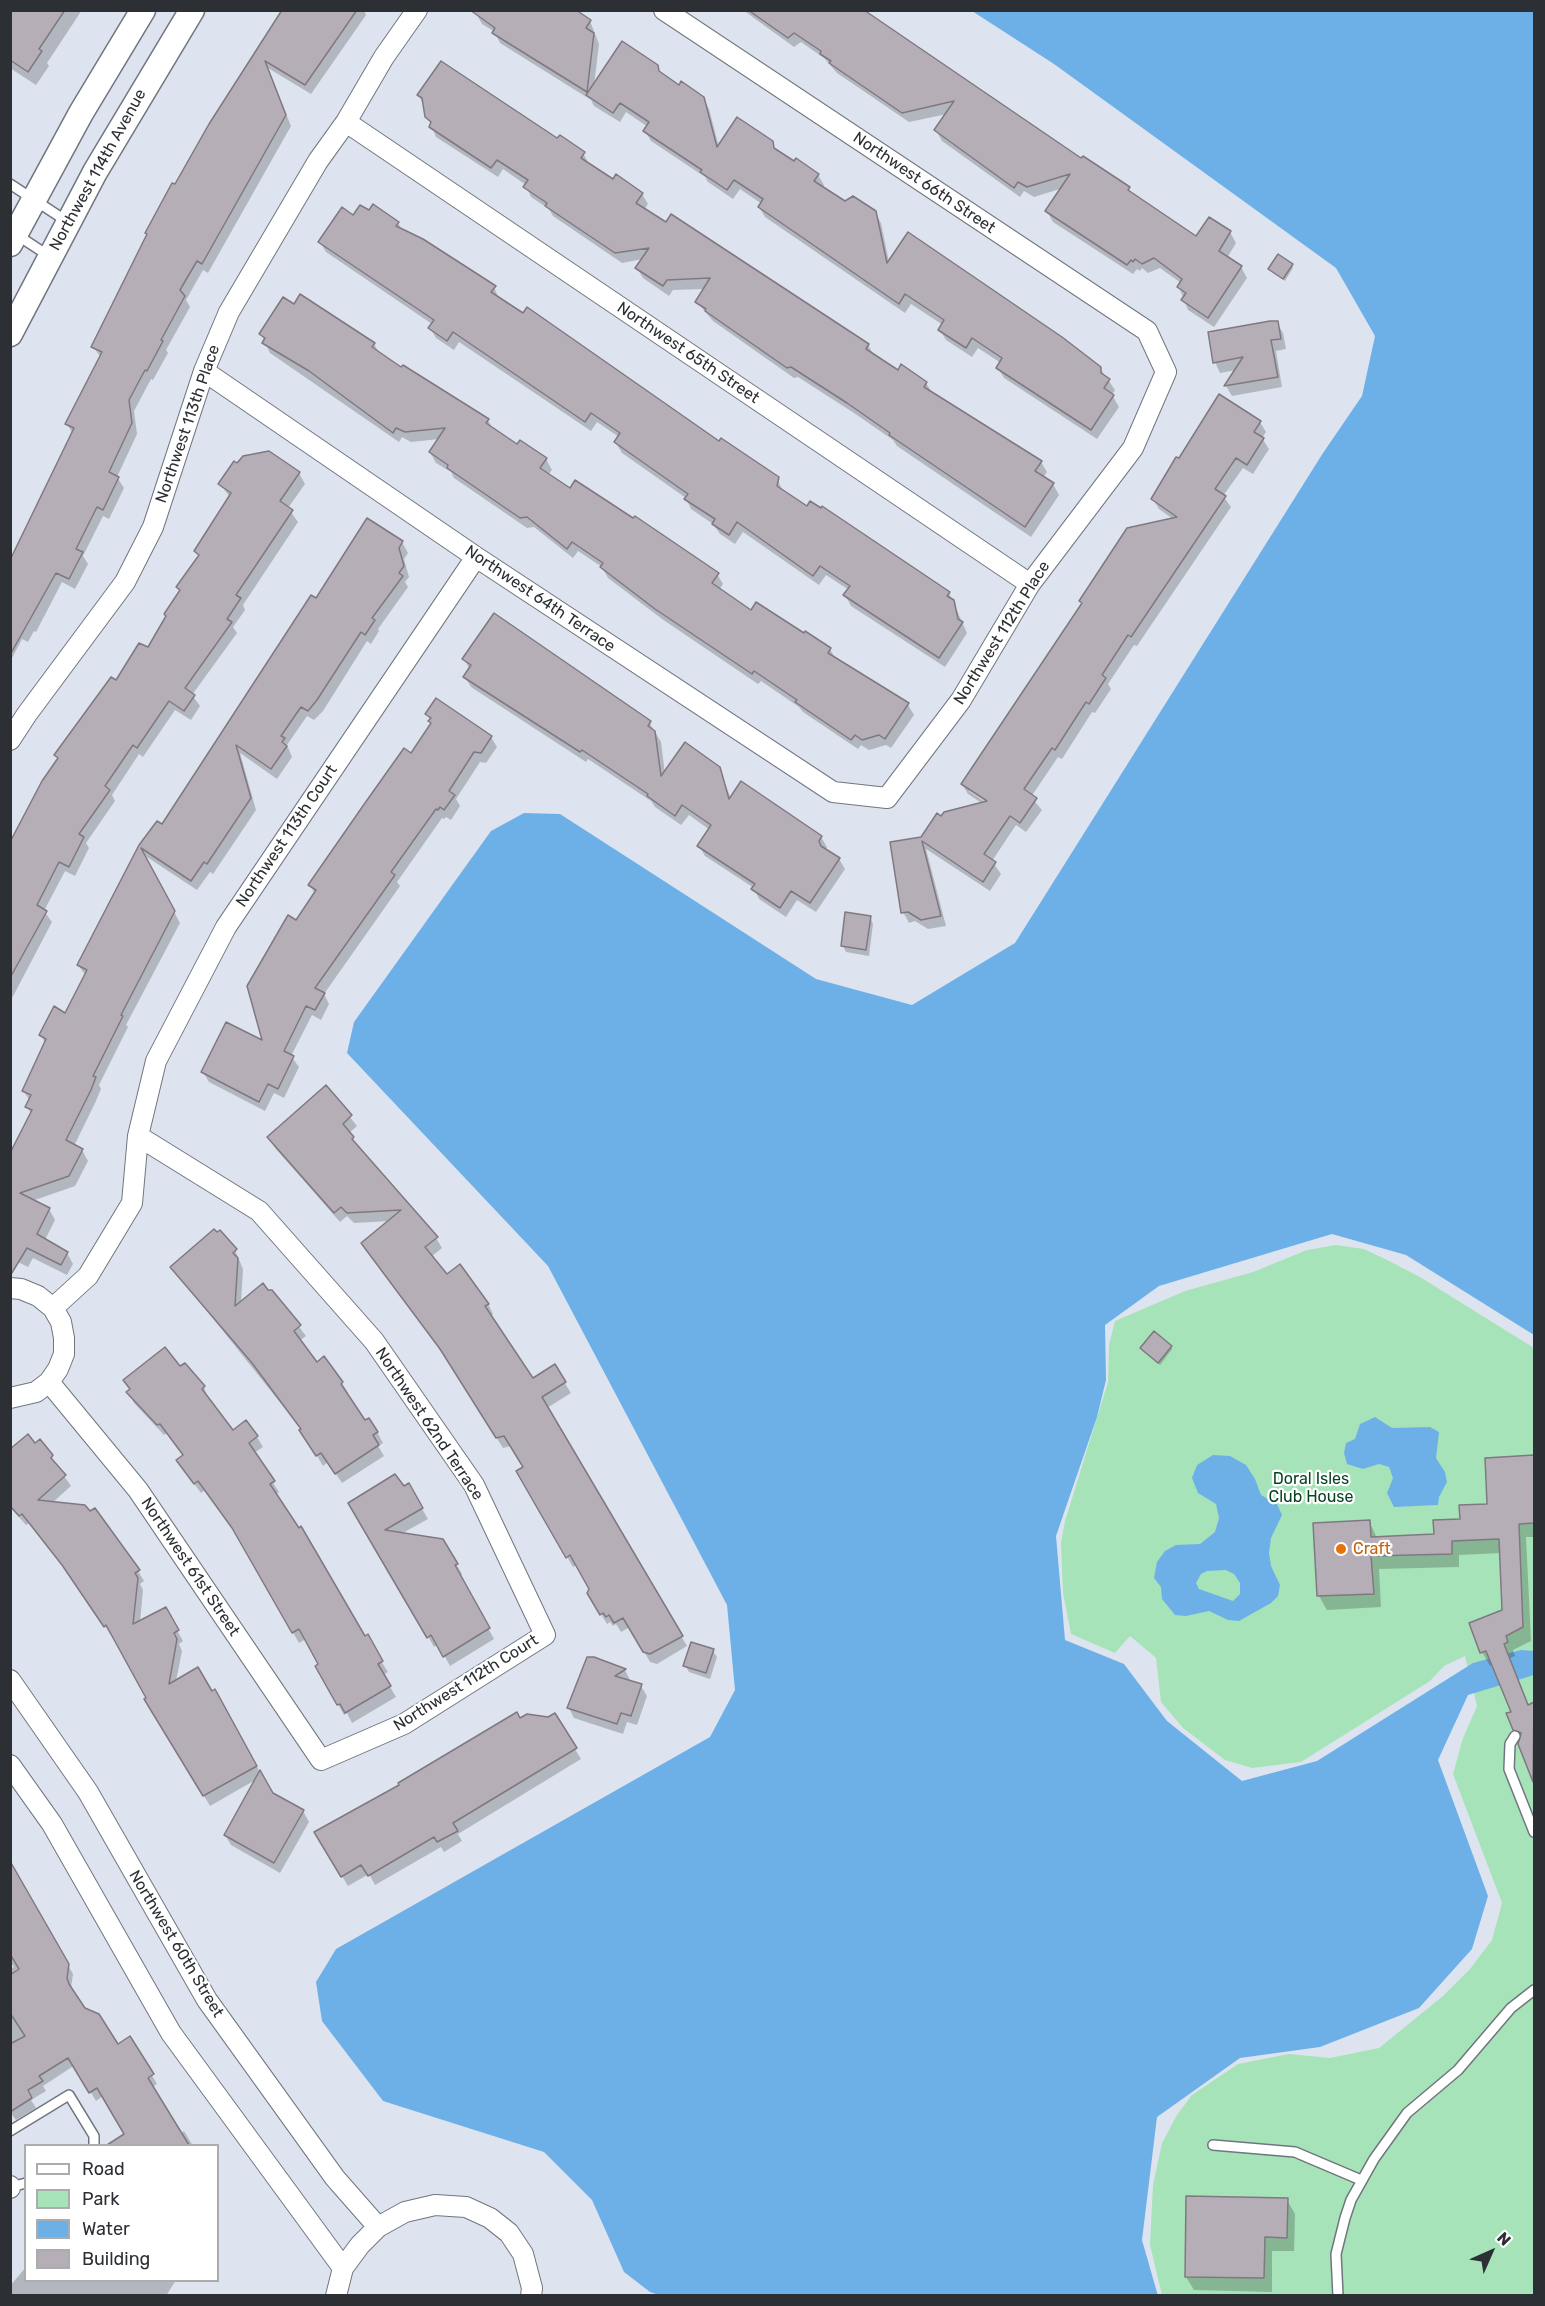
<!DOCTYPE html>
<style>
body{margin:0}
#map{position:relative;width:1545px;height:2306px;overflow:hidden;background:#dee4ef;font-family:Rubik,sans-serif}
canvas{display:block}
.frame{position:absolute;inset:0;border:12px solid #2c2f33;pointer-events:none}
.legend{position:absolute;left:24px;top:2144px;width:195px;height:138px;box-sizing:border-box;background:#fff;border:2px solid #abacad;margin:0;padding:8px 10px;list-style:none;font-size:18px;color:#2c2f33}
.legend li{display:flex;align-items:center;gap:12px;height:30px}
.legend b{width:30px;border:2px solid #abacad}
.north{position:absolute;left:1461px;top:2222px;width:60px;height:60px;-webkit-text-stroke:4px #fff;paint-order:stroke;rotate:45deg;font-size:16px;font-weight:700;line-height:24px;text-align:center;color:#2c2f33}
.north::after{content:'';display:block;margin:auto;width:21px;height:27px;background:#2c2f33;clip-path:polygon(50% 0,100% 100%,50% 72%,0 100%)}
</style>
<div id="map">
<canvas width="1545" height="2306"></canvas>
<div class="frame"></div>
<ul class="legend">
<li><b style="height:8px;background:#fff"></b>Road</li>
<li><b style="height:16px;background:#a7e3b8"></b>Park</li>
<li><b style="height:16px;background:#6db0e8"></b>Water</li>
<li><b style="height:16px;background:#b6aeb7"></b>Building</li>
</ul>
<div class="north">N</div>
</div>
<script>
const ctx = document.querySelector('canvas').getContext('2d');
ctx.lineJoin = 'round';
function fillPath(path, color) { ctx.fillStyle = color; ctx.fill(path, 'evenodd'); }
const toPath = rows => new Path2D(rows.map(r => 'M' + r).join(''));
function stroke(path, color, width, dash) { ctx.strokeStyle = color; ctx.lineWidth = width; ctx.lineCap = dash ? 'butt' : 'round'; ctx.setLineDash(dash || []); ctx.stroke(path); }
function write(font, color, halo, rows, align = 'center') {
  ctx.font = font + ' Rubik,sans-serif'; ctx.lineWidth = 4.5; ctx.setLineDash([]); ctx.textBaseline = 'middle'; ctx.strokeStyle = halo; ctx.fillStyle = color; for (const [text, x, y, turn = 0] of rows) {
    ctx.save(); ctx.translate(x, y); ctx.rotate((+turn || 0) * Math.PI / 180); ctx.textAlign = isNaN(turn) ? turn : align; if (halo) ctx.strokeText(text, 0, 0); ctx.fillText(text, 0, 0); ctx.restore();
  }
}
const green = toPath([
 [1336,1245,1364,1249,1385,1259,1420,1277,1534,1348,1534,2295,1162,2295,1150,2245,1153,2185,1162,2143,1177,2115,1192,2095,1238,2064,1289,2054,1330,2058,1379,2048,1443,1996,1470,1969,1492,1940,1502,1903,1453,1774,1463,1738,1477,1706,1465,1656,1444,1666,1430,1681,1301,1762,1252,1768,1225,1760,1183,1728,1161,1702,1156,1658,1130,1636,1115,1653,1071,1634,1063,1593,1061,1543,1065,1521,1108,1382,1109,1345,1115,1321,1185,1291,1253,1272,1307,1250]
]);
const water = toPath([
 [972,11,1534,11,1534,1335,1406,1255,1332,1234,1159,1286,1105,1325,1106,1380,1097,1417,1056,1536,1065,1640,1124,1664,1167,1721,1242,1781,1317,1761,1473,1663,1521,1650,1534,1651,1534,1675,1468,1695,1438,1760,1488,1896,1472,1949,1419,2008,1320,2047,1240,2058,1157,2117,1142,2240,1158,2296,662,2296,650,2292,624,2272,592,2200,544,2152,383,2101,322,2021,316,1982,336,1949,710,1737,735,1690,727,1605,548,1266,347,1053,354,1022,491,831,524,813,560,814,816,979,912,1005,1015,943,1323,453,1362,396,1375,336,1336,268,1054,64],
 [1375,1417,1392,1428,1430,1427,1439,1432,1436,1458,1445,1472,1447,1482,1439,1497,1438,1505,1394,1507,1387,1493,1393,1478,1389,1467,1379,1464,1363,1469,1347,1464,1344,1453,1346,1443,1355,1439,1360,1424],
 [1213,1455,1230,1456,1246,1465,1255,1479,1261,1495,1277,1504,1282,1515,1271,1538,1269,1553,1271,1566,1280,1585,1278,1596,1271,1603,1239,1621,1228,1620,1209,1611,1186,1616,1175,1615,1162,1599,1161,1587,1154,1578,1157,1562,1165,1551,1176,1545,1200,1544,1215,1532,1219,1518,1216,1504,1198,1493,1192,1478,1197,1465],
 [1226,1570,1234,1574,1240,1583,1240,1594,1233,1601,1199,1589,1196,1583,1201,1574,1207,1571]
]);
const shadow = toPath([
 [10,10,82,10,47,63,49,66,36,85,10,68],
 [284,10,364,10,366,15,311,94,268,68,291,126,208,273,203,270,186,300,190,307,166,350,168,353,153,380,151,379,134,411,137,434,117,477,124,488,109,519,103,516,83,556,88,564,75,589,62,582,36,632,34,631,28,642,22,639,10,662,10,563,73,434,67,424,101,358,93,346,175,186],
 [743,10,854,10,1081,160,1083,158,1196,238,1230,232,1236,243,1227,258,1241,267,1247,278,1214,327,1188,310,1179,287,1181,283,1160,268,1148,273,1142,268,1140,271,1137,269,1133,274,1053,222,1047,211,1063,188,1034,197,1024,191,1020,197,942,141,936,130,947,114,909,122,837,73,824,58,801,42,794,47],
 [476,13,590,21,599,44,594,86,657,67,662,75,679,87,703,98,709,109,719,147,772,142,777,152,818,175,824,185,822,188,845,202,875,213,881,223,889,262,1100,368,1115,390,1112,395,1119,407,1097,439,1004,378,998,368,1001,363,978,348,972,357,946,340,940,330,943,325,911,304,905,313,765,217,759,207,762,204,740,189,733,199,708,182,705,177,651,141,645,131,648,127,626,112,620,122,594,106,591,100,500,43,495,32,482,24],
 [419,95,557,140,583,153,589,164,613,181,642,194,648,204,644,210,666,224,671,217,868,345,875,357,898,372,926,383,933,394,1041,462,1047,472,1043,478,1053,484,1059,495,1031,537,897,446,893,440,854,413,798,377,794,378,713,321,697,302,705,289,673,290,669,296,643,278,637,268,643,259,622,263,553,216,549,209,531,197,526,185,503,169,498,177,436,137],
 [353,217,398,223,403,231,494,287,499,299,777,478,783,492,949,593,967,633,945,667,851,606,845,595,849,590,826,575,819,585,743,532,735,544,720,534,713,524,691,509,686,498,622,453,616,443,619,437,597,422,591,431,459,342,454,350,436,338,430,328,432,324,326,252,320,242],
 [1292,265,1293,268,1285,281,1270,269],
 [294,306,374,344,380,354,402,369,488,420,494,431,518,446,546,459,552,470,548,475,717,574,723,584,719,590,752,612,830,649,836,660,908,705,914,715,891,748,886,745,869,750,861,745,858,749,803,712,799,707,761,681,758,684,662,619,608,578,602,567,578,551,573,558,534,527,527,528,454,478,451,472,436,463,430,452,439,439,411,442,402,437,399,442,270,353,261,334],
 [1277,323,1283,333,1286,349,1276,351,1282,387,1232,396,1226,386,1237,370,1220,373,1215,362],
 [1260,422,1266,432,1262,438,1269,449,1253,474,1243,468,1223,496,1231,507,1137,646,1134,645,1108,684,1111,689,1095,713,1092,712,1062,759,1058,757,1031,797,1042,810,1026,832,1016,825,992,861,1001,874,990,891,926,849,946,926,928,929,915,921,909,923,903,912,922,838,942,818,983,804,968,794,962,784,1173,519,1159,509,1153,499,1179,460],
 [969,787,994,804,993,807,969,791],
 [269,453,299,473,305,484,288,508,298,522,243,605,245,610,233,627,237,633,192,695,200,706,191,720,175,710,143,757,139,754,112,795,115,801,86,843,89,848,75,876,65,871,44,911,52,922,10,1002,10,870,59,760,56,755,116,682,149,649,180,592,177,587,199,557,196,551,230,497,220,484,238,465],
 [402,542,408,553,404,559,409,577,405,582,408,587,378,629,379,631,371,644,367,641,323,711,314,720,307,716,287,745,292,757,277,779,240,753,256,810,213,874,210,872,197,890,144,855,180,923,126,1025,128,1027,99,1085,101,1089,96,1101,74,1146,82,1150,88,1161,75,1186,32,1201,49,1209,55,1220,45,1240,67,1253,73,1264,67,1275,33,1258,28,1267,10,1258,10,1155,32,1115,27,1107,30,1101,23,1090,45,1043,41,1035,66,1015,86,976,78,965,141,846,163,826,317,600],
 [464,659,649,722,661,742,665,774,719,768,731,799,821,837,827,847,825,850,839,859,845,869,816,912,797,900,786,917,759,899,754,888,705,856,699,846,710,830,689,815,681,825,655,807,651,801,588,759,586,762,471,687,465,677,470,670],
 [427,714,491,737,497,747,486,763,480,762,456,799,460,806,451,820,446,817,444,819,442,818,397,882,400,886,324,994,329,1004,321,1020,312,1015,291,1056,299,1067,284,1098,274,1093,265,1111,209,1082,203,1072,264,1043,296,922,315,894,310,885,411,755,432,724],
 [870,917,873,924,869,956,846,952,843,946],
 [326,1087,357,1126,349,1133,359,1148,436,1238,442,1248,431,1257,447,1276,488,1304,493,1314,490,1317,532,1380,554,1366,571,1393,547,1408,687,1646,657,1664,650,1662,630,1627,621,1632,616,1624,613,1626,610,1622,607,1624,588,1593,591,1589,577,1565,573,1567,518,1472,524,1468,511,1446,503,1448,447,1360,363,1243,390,1221,354,1223,347,1216,340,1222,275,1148,269,1138],
 [235,1250,243,1269,241,1303,267,1291,272,1291,306,1336,299,1341,317,1364,342,1383,348,1393,346,1395,365,1422,377,1432,383,1443,378,1446,384,1456,342,1483,328,1462,323,1466,302,1430,172,1267],
 [1171,1347,1172,1349,1160,1365,1141,1349],
 [185,1365,204,1387,208,1399,233,1432,246,1422,257,1437,263,1447,254,1453,279,1492,275,1495,388,1672,383,1675,396,1697,352,1723,347,1713,344,1715,317,1666,320,1665,306,1639,299,1643,239,1538,205,1490,201,1493,184,1470,178,1460,184,1456,167,1433,164,1435,134,1403,128,1392,131,1390,125,1381,180,1369],
 [40,1441,71,1486,52,1503,138,1571,144,1581,140,1584,143,1590,140,1622,165,1609,183,1641,179,1644,182,1651,176,1681,212,1693,215,1691,272,1794,303,1811,309,1822,280,1873,231,1845,225,1835,257,1779,210,1806,146,1699,148,1698,122,1651,70,1576,29,1523,26,1525,10,1507,10,1451,35,1445],
 [1534,1457,1534,1537,1526,1537,1531,1641,1513,1650,1515,1656,1510,1658,1529,1706,1532,1705,1534,1708,1533,1771,1514,1729,1513,1712,1493,1665,1490,1666,1482,1652,1471,1624,1504,1611,1501,1553,1459,1555,1459,1567,1379,1569,1381,1607,1327,1610,1319,1596,1369,1521,1377,1538,1436,1535,1488,1505,1486,1459],
 [408,1485,428,1519,401,1534,442,1540,462,1574,460,1576,494,1639,450,1666,438,1644,434,1647,351,1503],
 [713,1651,717,1657,710,1679,689,1672,685,1665],
 [594,1658,625,1670,630,1680,628,1681,641,1686,647,1696,637,1725,627,1722,623,1734,574,1718,569,1708],
 [554,1715,581,1759,458,1834,462,1841,444,1852,441,1847,375,1885,369,1874,348,1886,316,1833,520,1720,548,1719],
 [10,1864,73,1974,71,1988,84,2010,117,2046,130,2038,157,2084,152,2087,180,2134,184,2131,193,2146,126,2146,121,2138,126,2135,103,2096,96,2101,75,2065,43,2086,46,2091,31,2100,36,2108,16,2120,10,2112,10,1969,14,1967,10,1962],
 [1287,2200,1295,2214,1294,2251,1272,2251,1272,2292,1194,2290,1186,2277],
 [26,2267,26,2280,176,2280,166,2296,10,2296,10,2286]
]);
const building = toPath([
 [10,10,65,10,39,49,42,51,28,72,10,60,10,10],
 [282,10,357,10,305,85,265,61,286,115,202,264,197,261,180,290,185,296,161,340,163,341,147,371,145,370,129,400,132,423,109,472,119,477,103,510,97,507,76,549,83,552,69,579,56,573,10,655,10,560,74,428,65,424,102,352,91,347,147,234,145,233,172,183,175,184,209,124,282,10],
 [470,10,576,10,591,20,586,28,594,33,587,92,492,33,495,28,470,10],
 [748,10,864,10,1081,158,1083,156,1130,187,1128,190,1196,236,1209,217,1231,231,1219,251,1242,266,1208,318,1181,300,1186,293,1177,287,1182,279,1154,258,1142,264,1135,259,1133,262,1131,260,1127,265,1045,211,1070,174,1027,187,1018,182,1014,188,934,130,954,101,902,113,829,63,831,61,820,54,821,51,794,33,788,38,748,10],
 [622,41,658,65,659,71,679,85,681,81,704,97,717,147,737,117,773,141,774,148,794,161,796,158,819,174,814,181,845,201,853,196,876,211,887,263,908,232,1062,337,1101,367,1101,373,1110,379,1104,388,1114,395,1091,430,996,368,1002,358,972,338,966,348,938,330,944,320,905,294,899,304,758,207,763,199,734,180,727,190,700,172,702,170,643,131,649,122,620,103,613,113,586,95,622,41],
 [441,61,557,138,560,135,585,152,581,158,613,179,616,174,643,193,636,203,666,222,671,214,869,344,866,349,898,370,901,364,927,382,924,387,1042,461,1035,471,1054,483,1025,527,889,435,890,433,847,403,791,367,787,368,705,311,706,309,695,302,710,278,667,280,663,286,635,268,649,248,615,253,545,206,547,203,523,187,528,180,497,160,491,168,429,127,431,122,425,117,422,98,417,95,441,61],
 [373,204,399,222,396,226,423,239,496,286,491,292,523,313,527,307,719,441,721,438,779,477,777,486,807,506,810,501,821,508,822,506,950,592,947,596,954,600,958,619,963,622,939,658,843,595,850,586,820,566,813,576,737,522,729,535,712,524,715,519,684,499,688,494,614,442,620,433,591,413,585,422,453,332,447,341,428,328,434,320,318,242,342,207,353,215,360,205,369,210,373,204],
 [1278,254,1293,264,1283,279,1268,269,1278,254],
 [300,294,375,343,372,347,401,367,403,365,489,419,486,423,517,444,520,440,547,458,540,468,570,488,575,480,633,518,635,516,719,573,712,583,751,610,756,602,804,633,805,631,831,648,828,653,909,703,885,739,879,735,862,740,855,735,851,740,795,702,797,700,754,671,752,674,655,609,600,567,603,563,572,542,567,549,527,517,520,518,447,468,448,465,429,452,445,428,405,432,396,428,393,433,309,371,262,343,265,338,259,334,283,297,294,304,300,294],
 [1270,321,1278,321,1281,339,1271,340,1278,377,1224,386,1243,357,1213,363,1208,332,1270,321],
 [1219,394,1261,421,1254,432,1264,438,1247,465,1236,458,1215,489,1226,496,1131,637,1128,635,1102,675,1106,678,1089,704,1086,702,1055,750,1052,748,1024,789,1037,798,1020,823,1010,816,984,854,996,862,983,882,922,841,941,916,921,920,908,912,901,913,890,842,921,837,937,813,941,816,944,812,987,801,961,784,1082,603,1079,601,1127,528,1177,517,1151,499,1176,457,1179,458,1219,394],
 [269,451,300,472,280,501,293,510,236,595,241,598,227,619,232,622,185,688,195,695,184,711,169,701,137,748,133,745,105,786,110,790,79,834,84,837,69,867,59,862,37,905,47,911,10,978,10,842,42,781,58,758,54,755,111,677,116,680,139,643,148,647,166,616,164,614,180,590,176,587,199,555,194,551,231,493,218,484,234,461,237,463,243,456,269,451],
 [367,518,403,541,399,548,404,566,399,573,403,576,372,618,375,620,365,635,361,632,317,700,308,711,301,707,281,736,285,738,282,742,287,746,271,769,236,745,251,798,207,864,204,862,191,881,141,848,175,911,121,1015,123,1016,93,1076,96,1077,91,1090,66,1140,83,1149,69,1176,20,1193,50,1208,37,1234,68,1252,61,1265,27,1248,10,1276,10,1153,32,1110,25,1107,31,1095,22,1091,46,1039,39,1035,54,1006,65,1013,87,970,77,965,139,845,157,821,162,824,311,595,316,598,367,518],
 [494,613,651,721,648,726,655,731,661,776,685,742,720,767,729,799,741,781,822,836,819,841,821,846,840,858,810,903,791,891,780,908,751,889,755,884,697,846,711,825,682,805,675,816,647,796,648,794,582,750,580,752,463,677,471,665,462,659,494,613],
 [436,698,492,736,481,753,474,752,449,791,455,795,444,810,440,807,438,810,436,809,391,872,395,875,315,988,325,993,315,1010,306,1006,284,1051,294,1056,278,1089,268,1084,259,1102,201,1072,226,1022,262,1040,247,986,288,915,296,920,316,890,308,885,365,803,404,748,411,753,431,723,428,721,431,718,425,714,436,698],
 [845,912,871,916,866,950,841,946,845,912],
 [326,1085,352,1115,343,1124,354,1137,352,1139,438,1237,425,1247,447,1274,460,1264,489,1304,485,1306,533,1378,555,1364,566,1382,542,1397,683,1636,650,1654,643,1652,623,1618,614,1623,609,1615,606,1617,603,1613,600,1615,587,1593,589,1589,570,1555,566,1558,516,1471,523,1467,504,1436,496,1438,440,1349,361,1243,401,1210,347,1213,341,1207,334,1213,267,1137,326,1085],
 [214,1229,217,1232,220,1230,237,1249,233,1253,238,1258,235,1306,263,1283,268,1290,272,1290,301,1325,294,1331,317,1362,324,1356,343,1382,341,1384,365,1420,369,1418,378,1432,373,1435,379,1445,335,1474,321,1453,316,1456,299,1430,301,1429,252,1363,170,1267,214,1229],
 [1154,1331,1172,1346,1158,1363,1140,1348,1154,1331],
 [165,1347,180,1366,185,1363,205,1386,202,1389,233,1430,246,1420,258,1436,249,1443,275,1481,270,1484,299,1528,301,1526,365,1636,368,1634,383,1661,378,1664,391,1686,345,1713,340,1704,337,1705,315,1666,318,1664,299,1629,292,1633,232,1528,198,1481,194,1484,176,1460,183,1455,160,1424,157,1425,126,1392,130,1389,123,1380,165,1347],
 [28,1434,35,1443,40,1439,53,1455,51,1458,66,1475,38,1500,85,1505,90,1511,95,1508,140,1570,135,1573,138,1578,133,1624,166,1607,179,1630,174,1633,177,1639,169,1684,198,1667,212,1691,215,1689,257,1766,203,1796,144,1699,146,1698,106,1625,104,1627,62,1565,22,1514,19,1516,10,1506,10,1449,28,1434],
 [1534,1455,1534,1523,1519,1524,1523,1627,1506,1636,1508,1642,1504,1644,1528,1705,1534,1702,1533,1782,1518,1744,1521,1733,1513,1730,1506,1713,1511,1712,1486,1651,1480,1653,1469,1623,1502,1610,1499,1539,1452,1541,1452,1554,1371,1556,1374,1594,1317,1596,1313,1523,1370,1520,1371,1537,1434,1534,1433,1520,1460,1519,1459,1505,1487,1504,1485,1458,1534,1455],
 [395,1474,404,1486,409,1483,423,1508,385,1530,443,1539,458,1564,455,1565,490,1628,443,1657,431,1635,427,1638,348,1503,395,1474],
 [691,1642,714,1649,706,1673,683,1666,691,1642],
 [587,1657,594,1657,626,1669,615,1676,642,1684,631,1716,621,1713,617,1724,567,1708,587,1657],
 [517,1712,520,1718,527,1714,548,1717,555,1713,577,1748,453,1823,458,1831,437,1842,434,1837,368,1876,361,1865,341,1877,314,1832,399,1785,398,1783,517,1712],
 [260,1770,273,1793,304,1810,274,1863,224,1835,260,1770],
 [10,1861,69,1964,67,1978,69,1984,85,2008,99,2014,118,2044,130,2036,154,2074,148,2078,189,2145,107,2145,124,2134,97,2088,89,2093,68,2058,39,2076,43,2081,28,2090,32,2098,10,2112,10,2044,25,2036,10,2013,10,1975,19,1969,10,1954,10,1861],
 [1186,2196,1288,2198,1287,2238,1265,2237,1264,2278,1185,2277,1186,2196]
]);
const service = toPath([
 [10,184,68,222],
 [17,235,49,256],
 [1515,1736,1510,1744,1509,1769,1534,1832],
 [10,2131,69,2095,94,2136,94,2146],
 [1213,2145,1295,2152,1361,2180],
 [11,2187,26,2183],
 [1338,2296,1336,2254,1345,2218,1351,2200,1374,2159,1407,2113,1458,2070,1511,2008,1534,1990]
]);
const minor = toPath([
 [346,122,1030,584],
 [204,371,476,557,833,792,887,798,961,700,1030,584,1133,448,1166,372,1147,331,664,10],
 [10,740,27,714,125,582,153,527,204,371,229,312,318,161,346,122,384,57,417,10],
 [10,1288,21,1289,38,1296,53,1308,61,1322,64,1338,64,1354,58,1369,49,1382,36,1392,10,1398],
 [53,1308,88,1276,132,1203,138,1136,156,1061,226,927,476,557],
 [49,1382,138,1490,321,1760,404,1724,545,1635,474,1485,374,1341,259,1211,138,1136],
 [10,1680,88,1792,207,2000,335,2178,378,2227],
 [10,1765,52,1824,171,2033,343,2268],
 [10,2186,10,2188],
 [336,2296,343,2268,360,2245,378,2227,405,2212,435,2205,466,2207,490,2218,509,2233,523,2254,532,2288,531,2296]
]);
const tertiary = toPath([
 [10,244,81,113,143,10],
 [10,334,95,172,192,10]
]);
const markers = [
 [1341,1549,6,"#e8710a"]
];
const streetNames = [
 ["Northwest 114th Avenue",98,170,-61],
 ["Northwest 66th Street",924,183,34],
 ["Northwest 65th Street",688,353,34],
 ["Northwest 113th Place",188,424,-71],
 ["Northwest 64th Terrace",540,599,34],
 ["Northwest 112th Place",1002,633,-58],
 ["Northwest 113th Court",287,836,-56],
 ["Northwest 62nd Terrace",429,1424,56],
 ["Northwest 61st Street",190,1567,56],
 ["Northwest 112th Court",466,1683,-32],
 ["Northwest 60th Street",176,1944,59]
];
const parkNames = [
 ["Doral Isles",1311,1479],
 ["Club House",1311,1497]
];
const foodNames = [
 ["Craft",1353,1549]
];
fillPath(green, '#a7e3b8');
fillPath(water, '#6db0e8');
fillPath(shadow, '#0003');
fillPath(building, '#b6aeb7');
stroke(building, '#807881', 1.5);
stroke(service, '#70767f', 12);
stroke(minor, '#70767f', 22);
stroke(tertiary, '#70767f', 27);
stroke(service, '#fff', 9);
stroke(minor, '#fff', 20);
stroke(tertiary, '#fff', 24);
for (const [x, y, r, color] of markers) { const dot = new Path2D(); dot.arc(x, y, r, 0, 2 * Math.PI); ctx.fillStyle = color; ctx.fill(dot); stroke(dot, '#fff', 2); }
write('16px', '#2c2f33', '#fff', streetNames);
write('16px', '#064322', '#fff', parkNames);
write('16px', '#c56008', '#fff', foodNames, 'left');
</script>
